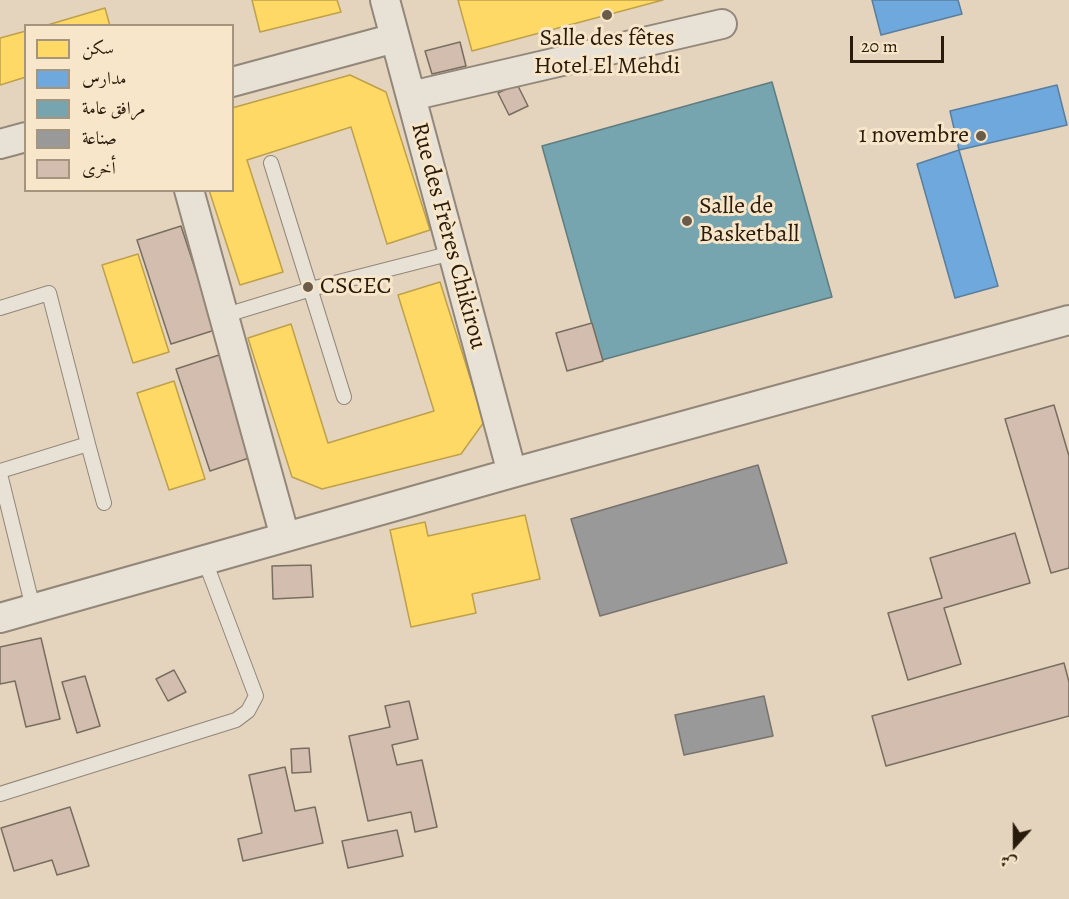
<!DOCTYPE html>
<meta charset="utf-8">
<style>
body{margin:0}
#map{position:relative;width:1069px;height:899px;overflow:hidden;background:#e4d4bd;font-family:Alegreya,Amiri,serif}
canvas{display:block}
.legend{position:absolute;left:24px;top:24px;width:210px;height:168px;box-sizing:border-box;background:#f8e6ca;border:2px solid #a5957e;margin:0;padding:8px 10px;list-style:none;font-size:18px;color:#281b0b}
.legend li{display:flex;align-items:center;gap:12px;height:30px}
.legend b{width:30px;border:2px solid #a5957e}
.north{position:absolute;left:985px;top:815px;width:60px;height:60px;-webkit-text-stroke:4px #f8e6ca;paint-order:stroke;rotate:201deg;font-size:16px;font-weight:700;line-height:24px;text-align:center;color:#281b0b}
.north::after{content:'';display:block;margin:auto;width:21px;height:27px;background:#281b0b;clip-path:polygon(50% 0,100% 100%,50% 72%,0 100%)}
.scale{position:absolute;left:850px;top:36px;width:94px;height:27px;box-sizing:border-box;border:3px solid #281b0b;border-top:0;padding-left:8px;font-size:18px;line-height:21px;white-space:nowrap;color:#281b0b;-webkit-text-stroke:4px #f8e6ca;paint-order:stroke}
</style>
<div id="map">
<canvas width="1069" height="899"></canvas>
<ul class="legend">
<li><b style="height:16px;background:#ffd966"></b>سكن</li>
<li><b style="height:16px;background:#6fa8dc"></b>مدارس</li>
<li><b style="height:16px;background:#76a5af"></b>مرافق عامة</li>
<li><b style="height:16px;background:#999"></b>صناعة</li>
<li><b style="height:16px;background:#d2bdaf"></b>أخرى</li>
</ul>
<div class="north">ش</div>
<div class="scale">20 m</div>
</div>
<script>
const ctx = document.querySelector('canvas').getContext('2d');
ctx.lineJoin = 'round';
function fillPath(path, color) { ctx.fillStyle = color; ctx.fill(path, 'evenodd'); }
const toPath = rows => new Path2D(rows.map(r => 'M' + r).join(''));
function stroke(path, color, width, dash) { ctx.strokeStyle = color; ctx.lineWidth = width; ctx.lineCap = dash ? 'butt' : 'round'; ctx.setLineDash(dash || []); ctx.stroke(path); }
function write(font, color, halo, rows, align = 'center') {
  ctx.font = font + ' Alegreya,serif'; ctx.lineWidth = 6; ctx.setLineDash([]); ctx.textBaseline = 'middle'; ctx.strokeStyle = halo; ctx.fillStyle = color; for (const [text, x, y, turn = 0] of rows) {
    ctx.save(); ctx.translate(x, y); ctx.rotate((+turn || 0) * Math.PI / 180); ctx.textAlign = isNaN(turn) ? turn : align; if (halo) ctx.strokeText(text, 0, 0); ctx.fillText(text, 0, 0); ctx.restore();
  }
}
const homes = toPath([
 [252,0,337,0,341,12,260,32,252,0],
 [458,0,663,0,472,51,458,0],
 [105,8,110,26,44,26,105,8],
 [26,31,26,77,0,85,0,38,26,31],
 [350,75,386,92,430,230,387,244,351,127,247,160,283,272,240,285,209,190,232,190,232,108,350,75],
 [138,254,169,352,133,363,102,265,138,254],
 [440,282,484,422,461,454,322,489,292,477,248,338,291,324,328,443,434,411,398,295,440,282],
 [174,381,205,479,169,490,137,393,174,381],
 [525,515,540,579,472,594,476,613,411,627,390,530,425,522,428,536,525,515]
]);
const schools = toPath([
 [872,0,958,0,962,14,881,35,872,0],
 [1057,85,1067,125,959,150,950,111,1057,85],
 [959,150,998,286,955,298,917,164,959,150]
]);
const public = toPath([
 [772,82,832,297,602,360,542,146,772,82]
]);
const industry = toPath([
 [758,465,787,563,600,616,571,519,758,465],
 [764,696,773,736,684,755,675,715,764,696]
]);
const building = toPath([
 [460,42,466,66,432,74,425,51,460,42],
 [517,84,528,106,509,115,498,93,517,84],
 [181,226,215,330,171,344,137,240,181,226],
 [592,323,603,361,567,371,556,333,592,323],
 [219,355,252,457,210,471,176,369,219,355],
 [1054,405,1069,456,1069,568,1051,573,1005,419,1054,405],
 [1015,533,1030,583,944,608,961,664,908,680,888,613,942,598,930,558,1015,533],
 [311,565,313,597,273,599,272,566,311,565],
 [41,638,60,719,26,727,15,681,0,684,0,647,41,638],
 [1064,663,1069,682,1069,716,886,766,872,716,1064,663],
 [174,670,186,692,168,701,156,679,174,670],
 [85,676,100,726,77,733,62,682,85,676],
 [409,701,418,739,392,745,397,765,422,760,437,827,415,832,411,812,368,821,349,736,390,727,385,706,409,701],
 [309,748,311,772,292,773,291,749,309,748],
 [285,767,295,811,315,807,323,843,243,861,238,839,262,833,249,775,285,767],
 [70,807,89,866,57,875,52,860,14,871,1,828,70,807],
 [397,830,403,856,348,868,342,841,397,830]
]);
const lane = toPath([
 [271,163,344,397],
 [0,308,49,293,88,444,0,471],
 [223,316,311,289,452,253],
 [88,444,104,503],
 [0,474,33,608],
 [0,794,236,720,248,711,256,696,205,561]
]);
const street = toPath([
 [385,0,512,473],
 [232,82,395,38],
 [411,96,722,24],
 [0,144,26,137],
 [189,190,285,537],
 [0,618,512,473,1069,320]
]);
const markers = [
 [607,15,6,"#6a5c49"],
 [981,136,6,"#6a5c49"],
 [687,221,6,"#6a5c49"],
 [308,287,6,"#6a5c49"]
];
const poiNames = [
 ["Salle des fêtes",607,39,"center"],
 ["Hotel El Mehdi",607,67,"center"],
 ["1 novembre",969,136,"right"],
 ["Salle de",699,207],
 ["Basketball",699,235],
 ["CSCEC",320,287]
];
const streetNames = [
 ["Rue des Frères Chikirou",448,236,75]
];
fillPath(homes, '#ffd966');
stroke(homes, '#bea04b', 1.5);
fillPath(schools, '#6fa8dc');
stroke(schools, '#5a7e9d', 1.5);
fillPath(public, '#76a5af');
stroke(public, '#5f7c7e', 1.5);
fillPath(industry, '#999');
stroke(industry, '#77736e', 1.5);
fillPath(building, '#d2bdaf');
stroke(building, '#786e60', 1.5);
stroke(lane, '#928779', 16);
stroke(street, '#928779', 32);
stroke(lane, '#e8e1d5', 14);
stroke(street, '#e8e1d5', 28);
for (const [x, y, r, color] of markers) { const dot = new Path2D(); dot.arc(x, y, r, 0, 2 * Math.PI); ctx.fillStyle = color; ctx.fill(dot); stroke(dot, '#f8e6ca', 2); }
write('24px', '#281b0b', '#f8e6ca', poiNames, 'left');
write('24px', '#281b0b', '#f8e6ca', streetNames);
</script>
